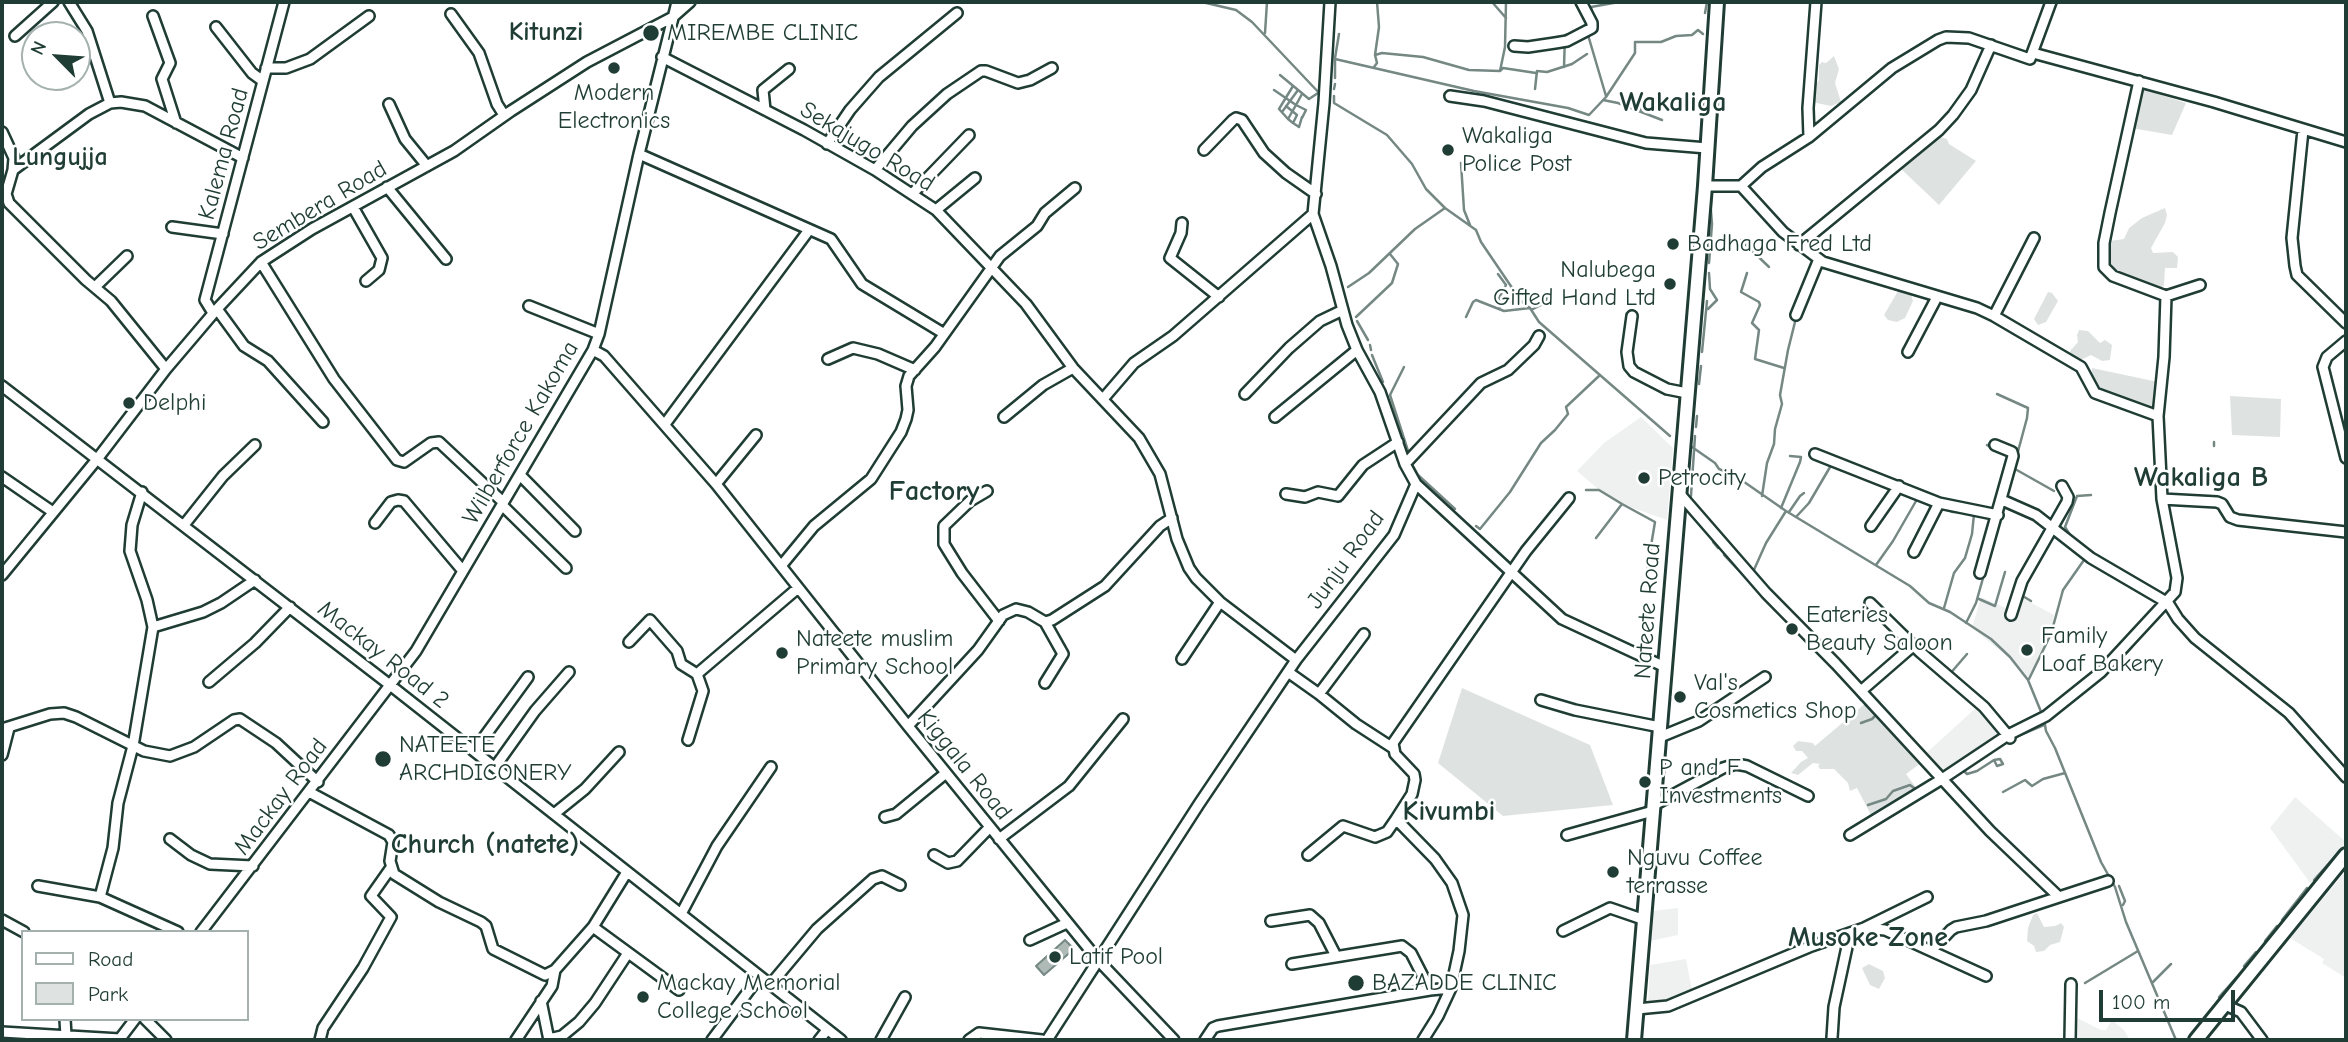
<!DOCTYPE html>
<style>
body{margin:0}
#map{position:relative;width:2348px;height:1042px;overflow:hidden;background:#fff;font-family:"Comic Neue",sans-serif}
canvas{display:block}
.frame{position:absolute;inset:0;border:4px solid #1f3d34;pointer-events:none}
.legend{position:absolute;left:21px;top:930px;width:228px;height:91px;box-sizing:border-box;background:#fff;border:2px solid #a5b1ae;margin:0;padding:9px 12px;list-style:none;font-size:21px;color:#1f3d34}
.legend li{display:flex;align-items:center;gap:14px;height:35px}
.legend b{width:35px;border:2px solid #a5b1ae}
.north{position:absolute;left:21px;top:21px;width:70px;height:70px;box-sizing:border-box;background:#fff;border:2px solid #a5b1ae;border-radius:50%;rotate:295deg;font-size:19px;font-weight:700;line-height:28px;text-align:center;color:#1f3d34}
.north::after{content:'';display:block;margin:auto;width:24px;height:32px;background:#1f3d34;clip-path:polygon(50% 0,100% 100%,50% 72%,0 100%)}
.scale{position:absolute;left:2099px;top:990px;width:136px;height:32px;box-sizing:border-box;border:4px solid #1f3d34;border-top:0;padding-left:9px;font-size:21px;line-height:24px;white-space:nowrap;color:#1f3d34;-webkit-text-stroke:5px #fff;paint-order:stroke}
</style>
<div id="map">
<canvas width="2348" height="1042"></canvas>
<div class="frame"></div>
<ul class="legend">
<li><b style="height:9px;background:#fff"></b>Road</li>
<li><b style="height:19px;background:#dee3e2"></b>Park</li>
</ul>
<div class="north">N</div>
<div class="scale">100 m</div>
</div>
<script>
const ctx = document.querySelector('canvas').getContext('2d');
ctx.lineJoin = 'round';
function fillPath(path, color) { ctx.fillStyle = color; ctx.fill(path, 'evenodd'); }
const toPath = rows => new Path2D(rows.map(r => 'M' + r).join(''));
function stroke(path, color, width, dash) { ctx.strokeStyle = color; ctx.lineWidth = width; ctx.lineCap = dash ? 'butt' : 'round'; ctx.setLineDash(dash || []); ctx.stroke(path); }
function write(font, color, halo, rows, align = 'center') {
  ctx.font = font + ' "Comic Neue",sans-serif'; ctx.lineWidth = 5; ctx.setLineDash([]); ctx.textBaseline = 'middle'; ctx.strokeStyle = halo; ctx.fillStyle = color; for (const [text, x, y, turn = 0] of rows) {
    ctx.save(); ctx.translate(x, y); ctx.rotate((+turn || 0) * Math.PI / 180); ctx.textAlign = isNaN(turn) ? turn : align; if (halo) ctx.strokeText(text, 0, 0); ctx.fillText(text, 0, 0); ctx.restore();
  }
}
const built = toPath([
 [1641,417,1673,448,1667,520,1622,504,1599,490,1577,471,1604,443],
 [1981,597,2010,610,2020,597,2054,615,2051,634,2027,680,2008,657,1972,628],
 [1978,706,2005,739,1948,779,1923,756],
 [2295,797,2346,842,2311,884,2270,828],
 [2346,871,2346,978,2322,963,2324,959,2290,938],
 [1678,908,1678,935,1650,941,1653,911],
 [1686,959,1692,991,1667,1002,1648,1003,1650,965],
 [2075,1017,2101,1030,2106,1030,2112,1020,2124,1030,2130,1040,2075,1040]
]);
const green = toPath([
 [1834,56,1839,69,1835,83,1841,102,1831,106,1812,102,1811,91,1819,80,1819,65,1822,62,1826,63],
 [2146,90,2186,103,2172,135,2131,128,2141,91],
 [1941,137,1947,139,1949,144,1976,161,1939,205,1899,167],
 [2165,208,2167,215,2165,223,2151,248,2153,253,2173,252,2178,257,2177,268,2165,268,2164,285,2159,291,2112,270,2107,256,2110,241,2124,239,2129,228,2142,218],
 [1898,291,1910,291,1913,301,1905,318,1897,322,1888,320,1884,315],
 [2048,292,2052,293,2058,301,2046,322,2038,325,2034,319],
 [2079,330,2088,331,2100,343,2105,340,2112,345,2110,360,2102,361,2091,355,2083,359,2072,358,2070,351,2078,342,2077,335],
 [2092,368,2158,382,2154,405,2151,407,2099,393,2092,382],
 [2230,396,2281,399,2280,437,2232,435],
 [1462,688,1590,745,1613,805,1503,816,1438,763],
 [1867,702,1921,763,1906,774,1920,793,1873,819,1857,788,1850,791,1848,783,1834,769,1820,769,1818,766,1820,764,1813,763,1798,775,1791,773,1801,762,1808,758,1802,751,1796,751,1793,746,1798,741,1813,743,1815,746],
 [2037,913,2044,927,2055,926,2061,923,2064,927,2060,942,2050,945,2044,951,2036,952,2034,946,2027,941,2028,928,2033,915],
 [1869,964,1883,971,1885,978,1879,989,1870,985,1862,968]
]);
const water = toPath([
 [1065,940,1074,949,1044,975,1036,966,1065,940]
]);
const stream = toPath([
 [1202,2,1236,10,1252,22,1322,96],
 [1492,2,1506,18],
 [1705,13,1707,2],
 [1593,17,1591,7,1619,2],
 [1595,27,1596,31,1588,35,1606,96],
 [1265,33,1267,2],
 [1375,55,1382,53,1423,57,1469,70,1500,71,1503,68,1536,73],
 [1335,58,1339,34],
 [1374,67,1377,63,1375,55,1379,27,1377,2],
 [1564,67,1565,35,1571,34],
 [1500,71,1505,47,1506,2],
 [1280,75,1309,99,1318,93],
 [1335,78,1335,59,1474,91,1568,108,1589,115,1606,97,1635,53,1635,42,1661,42,1676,36,1692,35,1698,30,1703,34],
 [1293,86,1279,109,1288,119,1296,105,1306,110,1302,118],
 [1334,89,1335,84],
 [1535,89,1537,71,1547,72,1572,64,1587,54],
 [1274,90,1296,105,1302,94],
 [1334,96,1334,103,1387,135,1412,164,1426,189,1445,208,1476,230,1481,242,1521,301,1530,308,1539,322,1670,436],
 [1603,100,1618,103,1662,120],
 [1286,106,1297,115,1293,123,1288,119],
 [1640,111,1646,99],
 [1282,112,1298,90],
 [1717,116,1720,70],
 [1293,123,1299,127,1302,117],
 [1461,163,1464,210,1470,225],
 [1712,182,1716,124],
 [1741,240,1769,267],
 [1709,263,1712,224,1710,199],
 [1747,273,1741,292,1759,302,1760,305,1752,323,1759,330,1755,359,1784,368],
 [1498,274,1506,285,1499,298,1501,303,1499,309],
 [1348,287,1369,273,1415,229,1445,208],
 [1708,309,1717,300,1710,289,1709,273],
 [1531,310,1545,303,1551,290],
 [1356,317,1392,283,1398,264,1390,254],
 [1466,317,1473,302,1476,300,1504,311,1530,308],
 [1357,321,1368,340],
 [1370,345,1371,350],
 [1702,352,1707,301],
 [1372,355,1383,382],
 [1404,367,1390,395,1409,454],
 [1699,384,1701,366],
 [1997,394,2028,408,2027,418,2010,481],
 [1696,427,1697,416],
 [1987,445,2006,454],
 [2214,446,2214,442],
 [1692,447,1715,463,1719,469,1737,477,1786,511,1910,586,1929,603,1950,612,1991,639,2010,657,2028,680,2044,719,2046,731,2055,748,2101,862,2115,887,2126,922,2176,1040],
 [1413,466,1418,475,1455,509],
 [2015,469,2054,491],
 [1586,490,1599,490,1622,504,1596,538],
 [1691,496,1695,436],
 [1762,496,1767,463,1774,444,1775,429,1782,404,1780,395,1788,350,1796,318],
 [1622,504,1655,522,1649,558],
 [1781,508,1800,462,1801,457,1790,456],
 [1941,508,1953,512,1965,512],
 [1789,512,1800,496,1804,493],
 [1796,517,1809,503,1833,462],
 [1476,526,1480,529,1510,492,1541,443,1555,430,1568,414,1566,407,1600,375],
 [2072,538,2065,527,2077,496,2091,495],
 [1713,542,1718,548],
 [1724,555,1750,582],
 [1876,565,1893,541,1916,501],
 [1648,571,1648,564],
 [1753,572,1766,543,1786,511],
 [2021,595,2031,601],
 [1979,599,1995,606,2005,572],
 [1944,608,1954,573,1965,558,1972,534,1974,514],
 [1966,623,1976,603,2003,507,2006,504],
 [1804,638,1831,666],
 [2114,662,2119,661,2132,647],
 [1949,675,1967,654],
 [2029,679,2051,634,2063,590,2084,560],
 [1848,683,1861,700],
 [1861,723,1872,719,1876,715,1865,704],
 [2013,738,2044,725],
 [1962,769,1967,774,1977,771,1994,760,2000,759,2003,764,1997,766,1994,760],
 [2003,792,2025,780,2032,786,2043,779,2065,773],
 [1868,805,1886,799,1893,791,1910,785,1918,791],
 [2314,880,2341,850],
 [2119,886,2125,901,2123,905],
 [2282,920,2307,888],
 [2265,941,2277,926],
 [2244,966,2256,952],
 [2085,983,2138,951],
 [2152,983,2171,964],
 [2219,997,2237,977]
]);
const minor = toPath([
 [69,2,87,31,110,103],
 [451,14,479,53,497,104,504,115],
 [153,16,170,63,162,79,176,123],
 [216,27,252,73,263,81],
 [15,36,53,2],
 [1514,46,1528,47,1555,43,1567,41,1592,28,1592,23,1581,2],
 [2033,53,2214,102,2346,142],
 [662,57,804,130,875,170,936,210,1026,304,1073,368,1139,438,1160,474,1177,539,1189,568,1196,578,1220,602,1296,660],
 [266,68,286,68,310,59,369,16],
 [1450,96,1484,101,1646,143,1707,148],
 [389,104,405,139,427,166],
 [765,110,763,90,789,69],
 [2303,130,2292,238,2295,266,2297,275,2346,323],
 [2,132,14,158,13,170,6,194,9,203,86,280,111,301,166,369],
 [1809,137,1808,108,1816,2],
 [827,144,850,110,879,77,957,13],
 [1204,150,1233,120,1236,118,1242,120,1264,153,1286,173,1316,194],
 [639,154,831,239,862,284,943,333],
 [13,170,89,114,110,103,121,102,145,106,243,158],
 [875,170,912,126,947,94,981,71,986,71,1018,83,1030,80,1052,68],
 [1705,186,1741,186,1762,167,1809,137,1892,68,1938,40,1946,37,1969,38,2030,59,2051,2],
 [1741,186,1783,232,1823,262,1977,308,1994,316,2081,367,2095,393,2158,416],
 [387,187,446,259],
 [912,194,969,135],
 [353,207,382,258,379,270,366,281],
 [936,210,975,178],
 [1182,223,1181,233,1170,258,1219,297],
 [172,227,223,234],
 [1799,245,1939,130,1953,115,1971,90,1991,45],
 [261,262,334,379,397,460,404,462,431,443,439,442,503,502],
 [95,287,127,256],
 [2166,296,2200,285],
 [529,306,599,334],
 [217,309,244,346,268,361,323,422],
 [213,313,205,300,284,2],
 [1796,315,1819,259],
 [1632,316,1627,352,1629,366,1634,372,1667,389,1687,393],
 [1994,316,2034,238],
 [2346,341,2327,357,2323,367,2346,458],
 [593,350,604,356,716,484,908,726,1098,960,1174,1040],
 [1908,352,1937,297],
 [828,359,853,348,878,354,915,370],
 [2,386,390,685,841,1040],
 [1245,394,1289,348,1320,321,1343,310],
 [1103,399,1134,363,1173,336,1313,214],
 [1004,417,1043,385,1073,368],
 [1275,417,1357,350],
 [665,424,809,230],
 [1815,454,1939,503,1998,515],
 [1405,464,1481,383,1508,370,1534,345,1539,336],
 [520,475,575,531],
 [2,477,53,512],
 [716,484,756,435],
 [1416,484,1562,619,1665,667],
 [987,491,970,501,944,526,944,544,962,573,999,621],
 [142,492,132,525,130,551,147,600,153,627],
 [1679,493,1766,593,1836,664,1990,831,2059,897,2108,881],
 [1286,494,1305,497,1318,492,1338,496,1363,465,1398,442],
 [2162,499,2217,502,2222,504,2230,517,2238,520,2346,532],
 [2002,500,2036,515,2091,558,2168,603,2178,619,2195,638,2289,713,2346,777],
 [502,505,566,568],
 [375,523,391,502,398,500,404,501,463,571],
 [184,525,223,476,255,445],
 [1871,526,1899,486],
 [1914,552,1939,503],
 [781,566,814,526,871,479,901,432,906,419,908,410,906,386,909,376,935,347,1000,256,1037,226,1045,213,1075,188],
 [1980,573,2013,456,2012,452,1995,445],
 [2,575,98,458,166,369,217,309,261,262,312,229,454,151,511,111,587,62,673,17,690,2],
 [1870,603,1920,652,1984,707,2010,738],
 [2011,615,2022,581,2067,502,2068,497,2062,486],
 [629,642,650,620,677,651,681,664,697,674],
 [1182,659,1220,602],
 [1288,672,1319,694,1364,634],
 [209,682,255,643,290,607],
 [1045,683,1063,654,1045,622],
 [1861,691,1914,645],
 [1319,694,1356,724,1393,748],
 [1541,700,1575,710,1660,727],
 [908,726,978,650,1003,615,1016,609,1028,612,1045,622,1052,620,1105,586,1160,526,1172,518],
 [2,729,50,714,64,713,76,717,144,751,170,756,194,747,234,720,240,719,276,743,318,782],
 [1660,737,1699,721,1765,677],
 [688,740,703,691,697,674,798,588],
 [474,751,528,677],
 [2,755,9,728],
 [495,767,535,711,569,672],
 [309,792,389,835,393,842,390,861,394,874,439,902,481,922,486,926,493,949,545,975,555,970,593,927,627,872],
 [1654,805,1723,768,1736,764,1747,766,1808,796],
 [554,814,585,789,619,752],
 [885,817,896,814,946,773],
 [1567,835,1653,811],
 [1850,835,1942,779,2008,735,2046,716,2101,672,2175,592,2177,578,2162,499,2158,416,2164,357,2166,296,2113,276,2104,267,2104,243,2110,213,2139,81],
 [170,839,191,855,210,864,253,866],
 [999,839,1069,786,1123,719],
 [934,855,948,863,957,861,990,827],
 [1308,855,1343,826,1375,837,1387,832,1396,819],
 [38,886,100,897],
 [681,914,717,846,771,767],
 [2,920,24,932],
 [1271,921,1310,915,1319,923,1336,956],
 [593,927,679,990],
 [1865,928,1885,930,1986,976],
 [1563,931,1610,908,1645,920],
 [178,932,100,897,113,848,118,803,133,746,153,627,203,612,221,603,255,580],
 [201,932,416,651,593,350,599,334,639,154,677,2],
 [1030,940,1067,923],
 [1932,950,1951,930,1956,927,1986,921,2059,897],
 [1292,964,1402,946,1411,953,1430,990],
 [770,985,817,929,873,879,882,876,900,885],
 [541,1001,549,1040],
 [2225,1005,2241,1012,2262,1040],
 [1637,1009,1668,1006,1809,947,1864,928,1927,897],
 [65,1019,66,1036],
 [145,1019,166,1040],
 [2,1032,120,1039],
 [1832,1038,1834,1007,1850,933],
 [549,1039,562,1036,579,1022,595,1003,628,953],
 [119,1040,135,1019],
 [320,1040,323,1028,363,968,391,917,371,896,390,869],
 [516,1040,552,986,555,970],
 [712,1040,759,977],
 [819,1040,827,1030],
 [881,1040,905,997],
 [969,1040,979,1033,1042,1040],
 [1047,1040,1199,804,1296,660,1394,535,1416,484,1405,464,1380,392,1357,350,1347,325,1331,266,1313,214,1324,103,1330,2],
 [1205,1040,1213,1028,1218,1026,1430,990,1451,988],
 [1423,1040,1438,1016,1451,988,1459,951,1463,915,1452,883,1435,859,1396,819,1412,794,1415,780,1414,774,1395,754,1393,743,1526,551,1569,498],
 [2070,1040,2071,984]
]);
const major = toPath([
 [1634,1040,1705,186,1717,2],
 [2196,1040,2346,855]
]);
const markers = [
 [651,33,9,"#1f3d34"],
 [614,68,7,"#1f3d34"],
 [1448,150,7,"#1f3d34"],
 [1673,244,7,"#1f3d34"],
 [1670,284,7,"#1f3d34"],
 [129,403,7,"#1f3d34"],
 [1644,478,7,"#1f3d34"],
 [1792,629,7,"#1f3d34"],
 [2027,650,7,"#1f3d34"],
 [782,653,7,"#1f3d34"],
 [1680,697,7,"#1f3d34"],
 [383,759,9,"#1f3d34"],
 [1645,782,7,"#1f3d34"],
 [1613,872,7,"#1f3d34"],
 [1055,957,7,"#1f3d34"],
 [1356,983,9,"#1f3d34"],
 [643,997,7,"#1f3d34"]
];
const poiNames = [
 ["MIREMBE CLINIC",667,33],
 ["Modern",614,93,"center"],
 ["Electronics",614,121,"center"],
 ["Wakaliga",1462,136],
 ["Police Post",1462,164],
 ["Badhaga Fred Ltd",1687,244],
 ["Nalubega",1656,270,"right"],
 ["Gifted Hand Ltd",1656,298,"right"],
 ["Delphi",143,403],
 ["Petrocity",1658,478],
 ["Eateries",1806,615],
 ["Beauty Saloon",1806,643],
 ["Family",2041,636],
 ["Loaf Bakery",2041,664],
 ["Nateete muslim",796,639],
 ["Primary School",796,667],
 ["Val's",1694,683],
 ["Cosmetics Shop",1694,711],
 ["NATEETE",399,745],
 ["ARCHDICONERY",399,773],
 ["P and F",1659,768],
 ["Investments",1659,796],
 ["Nguvu Coffee",1627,858],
 ["terrasse",1627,886],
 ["Latif Pool",1069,957],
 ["Mackay Memorial",657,983],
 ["College School",657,1011],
 ["BAZADDE CLINIC",1372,983]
];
const streetNames = [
 ["Sekajugo Road",867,147,31],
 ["Kalema Road",224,154,-75],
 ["Sembera Road",320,206,-31],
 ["Wilberforce Kakoma",521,433,-60],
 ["Junju Road",1346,560,-54],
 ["Nateete Road",1648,611,-86],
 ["Mackay Road 2",383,655,38],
 ["Kiggala Road",964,765,51],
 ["Mackay Road",281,797,-53]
];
const neighbourhoodNames = [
 ["Kitunzi",546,33],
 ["Lungujja",60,158]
];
const quarterNames = [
 ["Wakaliga",1673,103],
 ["Wakaliga B",2201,478],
 ["Factory",934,492],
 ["Kivumbi",1449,812],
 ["Church (natete)",485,845],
 ["Musoke Zone",1868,938]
];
fillPath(built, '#eef1f0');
fillPath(green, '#dee3e2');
fillPath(water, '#afbab7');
stroke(water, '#758883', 2);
stroke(stream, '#758883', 2.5);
stroke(minor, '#1f3d34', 14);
stroke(major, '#1f3d34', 18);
stroke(minor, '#fff', 9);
stroke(major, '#fff', 12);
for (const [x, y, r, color] of markers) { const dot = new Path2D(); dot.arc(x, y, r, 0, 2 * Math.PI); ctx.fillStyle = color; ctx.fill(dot); stroke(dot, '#fff', 2.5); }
write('24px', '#1f3d34', '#fff', poiNames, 'left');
write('24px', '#1f3d34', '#fff', streetNames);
write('bold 26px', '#1f3d34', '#fff', neighbourhoodNames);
write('bold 28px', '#1f3d34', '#fff', quarterNames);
</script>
